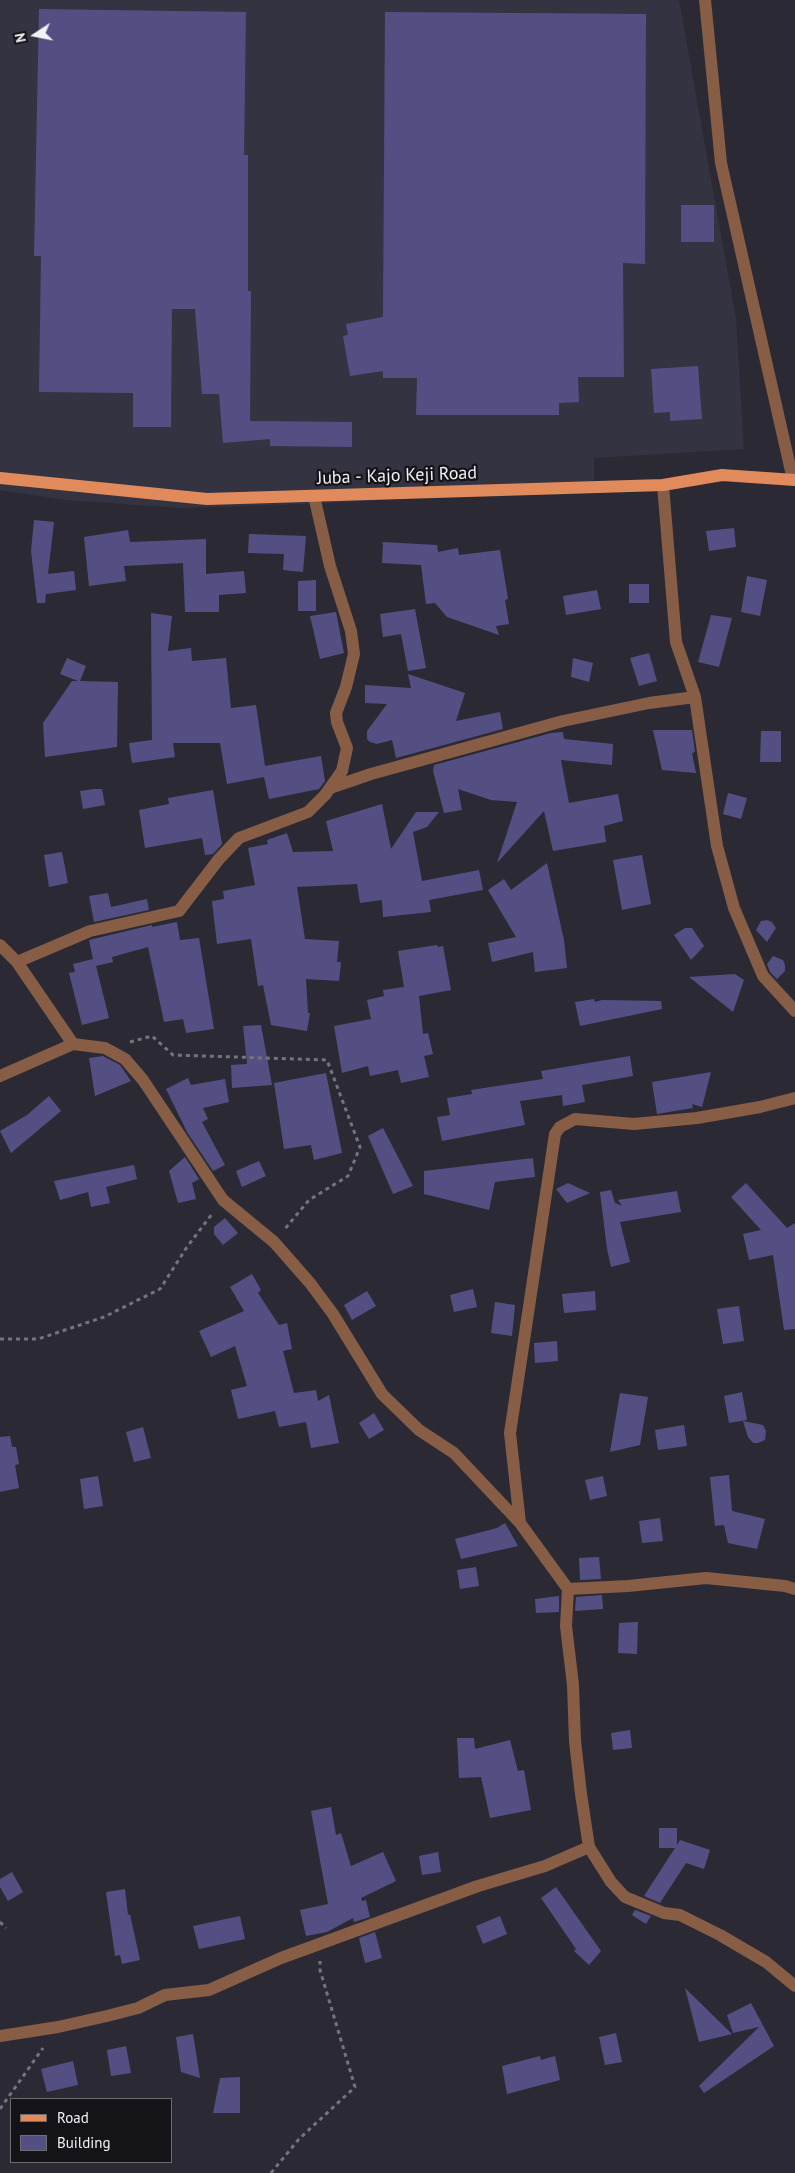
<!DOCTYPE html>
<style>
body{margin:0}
#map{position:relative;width:795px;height:2173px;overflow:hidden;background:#2b2a34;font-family:"PT Sans",sans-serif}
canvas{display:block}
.legend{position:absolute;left:10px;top:2098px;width:162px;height:65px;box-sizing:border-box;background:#141318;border:1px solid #6c6c71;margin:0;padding:6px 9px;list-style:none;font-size:15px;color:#f1f1f7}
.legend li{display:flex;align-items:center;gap:10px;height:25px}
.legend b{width:25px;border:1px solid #6c6c71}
.north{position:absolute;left:10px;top:10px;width:50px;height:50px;-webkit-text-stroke:4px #141318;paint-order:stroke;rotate:259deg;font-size:14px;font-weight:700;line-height:20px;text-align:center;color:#f1f1f7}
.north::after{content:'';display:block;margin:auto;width:18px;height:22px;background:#f1f1f7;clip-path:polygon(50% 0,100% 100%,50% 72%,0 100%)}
</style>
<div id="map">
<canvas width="795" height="2173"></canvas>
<ul class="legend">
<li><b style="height:6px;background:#e18b5c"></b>Road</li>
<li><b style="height:14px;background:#544f83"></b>Building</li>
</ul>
<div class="north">N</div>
</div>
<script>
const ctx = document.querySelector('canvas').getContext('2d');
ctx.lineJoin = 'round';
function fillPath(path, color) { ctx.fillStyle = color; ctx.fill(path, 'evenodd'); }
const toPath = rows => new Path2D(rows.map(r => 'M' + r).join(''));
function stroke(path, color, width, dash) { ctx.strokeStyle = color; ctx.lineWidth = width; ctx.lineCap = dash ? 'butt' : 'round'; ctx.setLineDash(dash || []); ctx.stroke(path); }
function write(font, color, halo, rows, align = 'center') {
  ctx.font = font + ' "PT Sans",sans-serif'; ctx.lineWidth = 4.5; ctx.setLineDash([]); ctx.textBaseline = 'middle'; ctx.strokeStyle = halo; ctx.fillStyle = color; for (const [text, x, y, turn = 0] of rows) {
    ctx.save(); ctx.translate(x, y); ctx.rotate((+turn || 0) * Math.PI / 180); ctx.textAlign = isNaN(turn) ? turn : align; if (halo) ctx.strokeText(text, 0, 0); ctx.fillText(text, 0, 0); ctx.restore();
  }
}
const built = toPath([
 [0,0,679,0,736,319,744,449,594,458,594,487,331,503,180,508,66,500,0,490]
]);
const building = toPath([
 [39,9,246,12,244,155,248,155,248,291,251,291,250,421,352,422,352,447,270,446,270,439,223,443,219,394,202,394,195,309,172,309,171,427,133,427,133,393,39,392,41,256,34,256],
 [385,12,646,14,645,264,623,263,624,377,578,377,579,402,559,403,559,415,416,415,417,378,383,378,383,371,350,376,343,336,348,335,346,324,383,317],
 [681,205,714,205,714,242,681,242],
 [698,366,702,419,670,421,670,412,654,413,651,369],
 [34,520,54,522,48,574,74,571,76,590,46,594,45,603,37,603,31,551],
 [734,528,736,547,709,551,706,531],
 [128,530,130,542,206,539,206,574,244,571,246,593,219,595,219,612,185,612,183,563,124,566,126,581,89,586,84,537],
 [249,534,306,536,303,572,283,570,284,554,248,553],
 [382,542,437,545,438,552,458,548,459,555,500,550,508,599,505,600,509,624,496,626,499,635,447,617,435,603,426,604,421,565,382,563,383,544],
 [747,576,767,580,760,616,741,612],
 [316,580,316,611,298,611,298,581],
 [629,584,649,584,649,603,629,603],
 [597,590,601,609,566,615,563,596],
 [415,609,426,668,408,671,401,634,383,637,380,614],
 [336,612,344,653,320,659,310,616],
 [151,613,172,616,168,651,191,648,192,661,226,658,231,708,256,705,265,766,321,756,325,781,319,789,269,799,264,777,227,784,220,743,173,743,175,757,132,763,129,743,152,740],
 [711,615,732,618,719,667,698,662],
 [649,653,657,681,639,686,630,658],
 [67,658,86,666,80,681,118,682,117,747,45,757,43,723,72,681,78,681,60,674],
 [573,658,593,663,589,682,571,677],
 [408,674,465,693,456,721,500,712,503,729,396,758,392,740,377,744,370,742,367,739,367,731,387,704,365,703,365,685,411,688],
 [653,730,692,730,695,752,692,753,696,773,662,770],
 [761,731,781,731,781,762,760,762],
 [563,732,564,739,613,744,612,765,561,760,569,803,618,794,623,821,604,826,606,842,553,851,544,811,497,863,517,802,491,800,458,789,462,810,444,813,433,771,434,765,551,733],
 [94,789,102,789,105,805,83,809,80,791],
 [213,790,222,844,213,854,205,855,202,838,145,848,139,810,169,804,168,798],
 [728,793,747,798,741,819,723,814],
 [382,804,391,849,416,812,439,812,427,827,413,832,422,881,479,870,483,890,429,900,431,912,383,917,382,900,360,903,357,884,297,887,305,939,339,941,337,962,341,962,339,981,306,979,308,1013,310,1013,307,1031,271,1025,263,985,258,986,251,939,217,944,212,901,224,899,223,891,255,885,248,848,268,844,267,840,287,833,293,852,333,851,326,821],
 [62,852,68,883,49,887,44,855],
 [642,855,651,904,622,910,613,860],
 [547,863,564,940,567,968,535,972,533,952,492,962,488,943,516,937,488,890,504,879,511,890],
 [108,893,111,907,147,899,149,910,94,922,89,896],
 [767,920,772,922,776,928,767,942,756,930,761,921],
 [177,922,180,940,199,938,214,1029,186,1033,183,1019,164,1022,148,947,112,957,113,962,96,966,109,1018,82,1025,69,973,75,972,73,964,93,959,89,940,152,925,152,927],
 [685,928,692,928,704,946,691,960,674,935],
 [437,945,438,947,443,946,451,990,419,996,423,1034,428,1033,433,1054,424,1056,429,1077,401,1083,398,1070,370,1076,368,1066,342,1073,334,1026,371,1019,367,1000,384,996,383,990,404,987,398,951],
 [773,956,783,960,785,965,785,971,777,979,770,972,767,964],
 [735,974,744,980,733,1012,689,977],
 [594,999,595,1002,602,1000,661,1001,662,1009,580,1026,575,1002],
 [261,1025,272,1085,232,1088,231,1065,247,1064,243,1026],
 [103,1056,120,1065,131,1081,95,1096,89,1058],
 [630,1056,633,1076,582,1085,585,1102,563,1106,562,1095,520,1101,525,1125,442,1141,437,1117,450,1115,447,1098,472,1094,471,1090,543,1079,541,1071],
 [711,1072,702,1107,692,1104,693,1108,657,1114,652,1082],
 [326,1073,342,1153,314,1160,311,1145,284,1149,274,1083],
 [188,1078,191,1085,225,1079,229,1102,203,1108,208,1119,202,1122,225,1165,213,1171,187,1132,166,1089],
 [49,1096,61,1111,11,1153,0,1131,27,1115],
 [383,1128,413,1186,393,1194,368,1136],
 [185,1157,199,1179,192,1183,196,1199,178,1203,169,1171],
 [533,1158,535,1177,495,1182,489,1210,424,1194,424,1171],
 [259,1161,266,1176,242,1187,236,1171],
 [134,1165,137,1179,106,1187,110,1203,91,1207,88,1192,60,1200,54,1181],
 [568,1183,590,1193,567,1203,556,1189],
 [746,1183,787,1228,795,1223,795,1329,784,1330,773,1255,749,1260,743,1234,761,1230,731,1197],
 [611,1190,615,1203,622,1206,618,1200,677,1191,681,1212,620,1222,630,1262,611,1267,607,1249,600,1192],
 [225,1218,238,1233,223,1245,214,1234,214,1227],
 [252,1274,261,1290,258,1293,279,1325,287,1323,292,1349,283,1351,294,1393,316,1390,318,1401,329,1395,339,1443,311,1448,306,1422,279,1427,275,1411,238,1419,231,1390,247,1386,235,1346,211,1357,199,1331,244,1311,230,1287],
 [473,1289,477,1307,454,1312,450,1295],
 [367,1291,376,1306,352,1320,344,1305],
 [595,1291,596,1310,564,1313,562,1294],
 [495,1302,515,1305,512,1336,491,1333],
 [739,1306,744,1341,723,1344,717,1309],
 [557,1341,558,1361,535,1363,534,1343],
 [742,1392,747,1420,729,1423,724,1396],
 [620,1393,648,1397,640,1445,610,1452],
 [374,1413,384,1430,369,1439,359,1423],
 [743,1421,763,1425,766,1431,765,1440,758,1443,753,1443,748,1437],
 [684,1425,687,1446,658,1450,655,1430],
 [143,1427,151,1458,134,1462,126,1432],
 [10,1436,12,1447,16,1447,19,1464,15,1465,19,1488,0,1492,0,1437],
 [729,1475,732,1511,765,1519,757,1549,728,1543,724,1525,715,1526,710,1477],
 [98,1476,103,1506,84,1509,80,1479],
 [603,1476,607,1496,590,1500,585,1480],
 [660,1518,663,1541,642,1543,639,1521],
 [505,1523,518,1546,461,1559,455,1539,497,1528],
 [599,1557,601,1579,580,1580,579,1558],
 [476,1567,479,1586,460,1589,457,1570],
 [602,1595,603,1609,575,1611,576,1597],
 [559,1596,559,1612,536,1613,535,1599],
 [638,1622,637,1654,618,1653,619,1623],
 [630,1730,632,1748,613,1750,611,1733],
 [457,1738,474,1738,475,1749,510,1740,518,1771,524,1770,531,1810,490,1818,481,1777,459,1778],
 [331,1807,336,1835,341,1833,351,1866,383,1852,396,1881,361,1898,362,1901,366,1900,370,1917,354,1922,353,1918,327,1932,306,1936,300,1910,328,1904,311,1811],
 [659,1828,677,1828,677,1845,680,1840,710,1850,704,1869,686,1863,660,1903,644,1896,675,1848,659,1848],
 [438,1852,441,1872,422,1875,419,1856],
 [12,1872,23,1892,8,1901,0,1887,0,1879],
 [556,1887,601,1951,589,1965,574,1951,576,1949,541,1898],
 [125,1889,128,1915,130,1914,140,1960,122,1964,120,1955,115,1956,106,1892],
 [635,1910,651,1916,646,1924,632,1915],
 [240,1916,245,1939,199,1949,193,1926],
 [500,1916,507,1934,483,1944,476,1926],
 [375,1932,382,1958,365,1963,359,1938],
 [685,1988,732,2034,699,2042],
 [751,2003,774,2046,704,2093,699,2086,759,2027,733,2033,727,2015],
 [616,2033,622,2062,605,2065,599,2037],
 [193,2034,200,2078,181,2072,176,2037],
 [126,2046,131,2073,111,2076,107,2050],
 [540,2056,541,2060,555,2056,560,2080,507,2094,502,2066],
 [73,2061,78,2085,47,2092,41,2069],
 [240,2077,240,2113,213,2113,220,2078]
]);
const path = toPath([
 [130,1042,152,1036,173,1055,327,1060,360,1147,348,1176,309,1200,284,1230],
 [0,1339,38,1339,104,1317,160,1289,187,1247,212,1214],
 [0,1922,6,1928],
 [0,2109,43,2048],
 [271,2173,299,2139,355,2087,320,1970,320,1961]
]);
const minor = toPath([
 [705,0,721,163,793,480],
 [663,485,676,642,695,697,717,846,734,908,763,976,795,1011],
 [330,788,371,774,563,721,649,703,695,697],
 [0,945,17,962,73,1044,105,1048,125,1059,143,1080,223,1200,274,1242,310,1283,333,1314,382,1394,419,1430,454,1453,520,1523,568,1589,566,1626,573,1685,575,1741,581,1794,589,1847,611,1882,625,1897,664,1913,680,1915,720,1935,766,1962,795,1986],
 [17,962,90,931,179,911,219,859,239,838,308,812,325,795,342,771,347,748,337,722,336,713,346,687,354,654,351,631,330,566,314,496],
 [0,1076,73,1044],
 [520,1523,510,1433,555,1134,560,1127,575,1119,634,1124,697,1118,760,1107,795,1098],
 [568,1589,628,1586,706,1578,785,1586,795,1589],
 [0,2036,58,2027,107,2016,138,2008,165,1995,209,1990,281,1958,478,1886,545,1866,589,1847]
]);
const major = toPath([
 [0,478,207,499,663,485,722,475,795,480]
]);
const streetNames = [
 ["Juba - Kajo Keji Road",397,476,-2]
];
fillPath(built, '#343342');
fillPath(building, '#544f83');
stroke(path, '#74747c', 3, [4, 4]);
stroke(minor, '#875d46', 12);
stroke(major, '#e18b5c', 12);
write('18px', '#f1f1f7', '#141318', streetNames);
</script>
